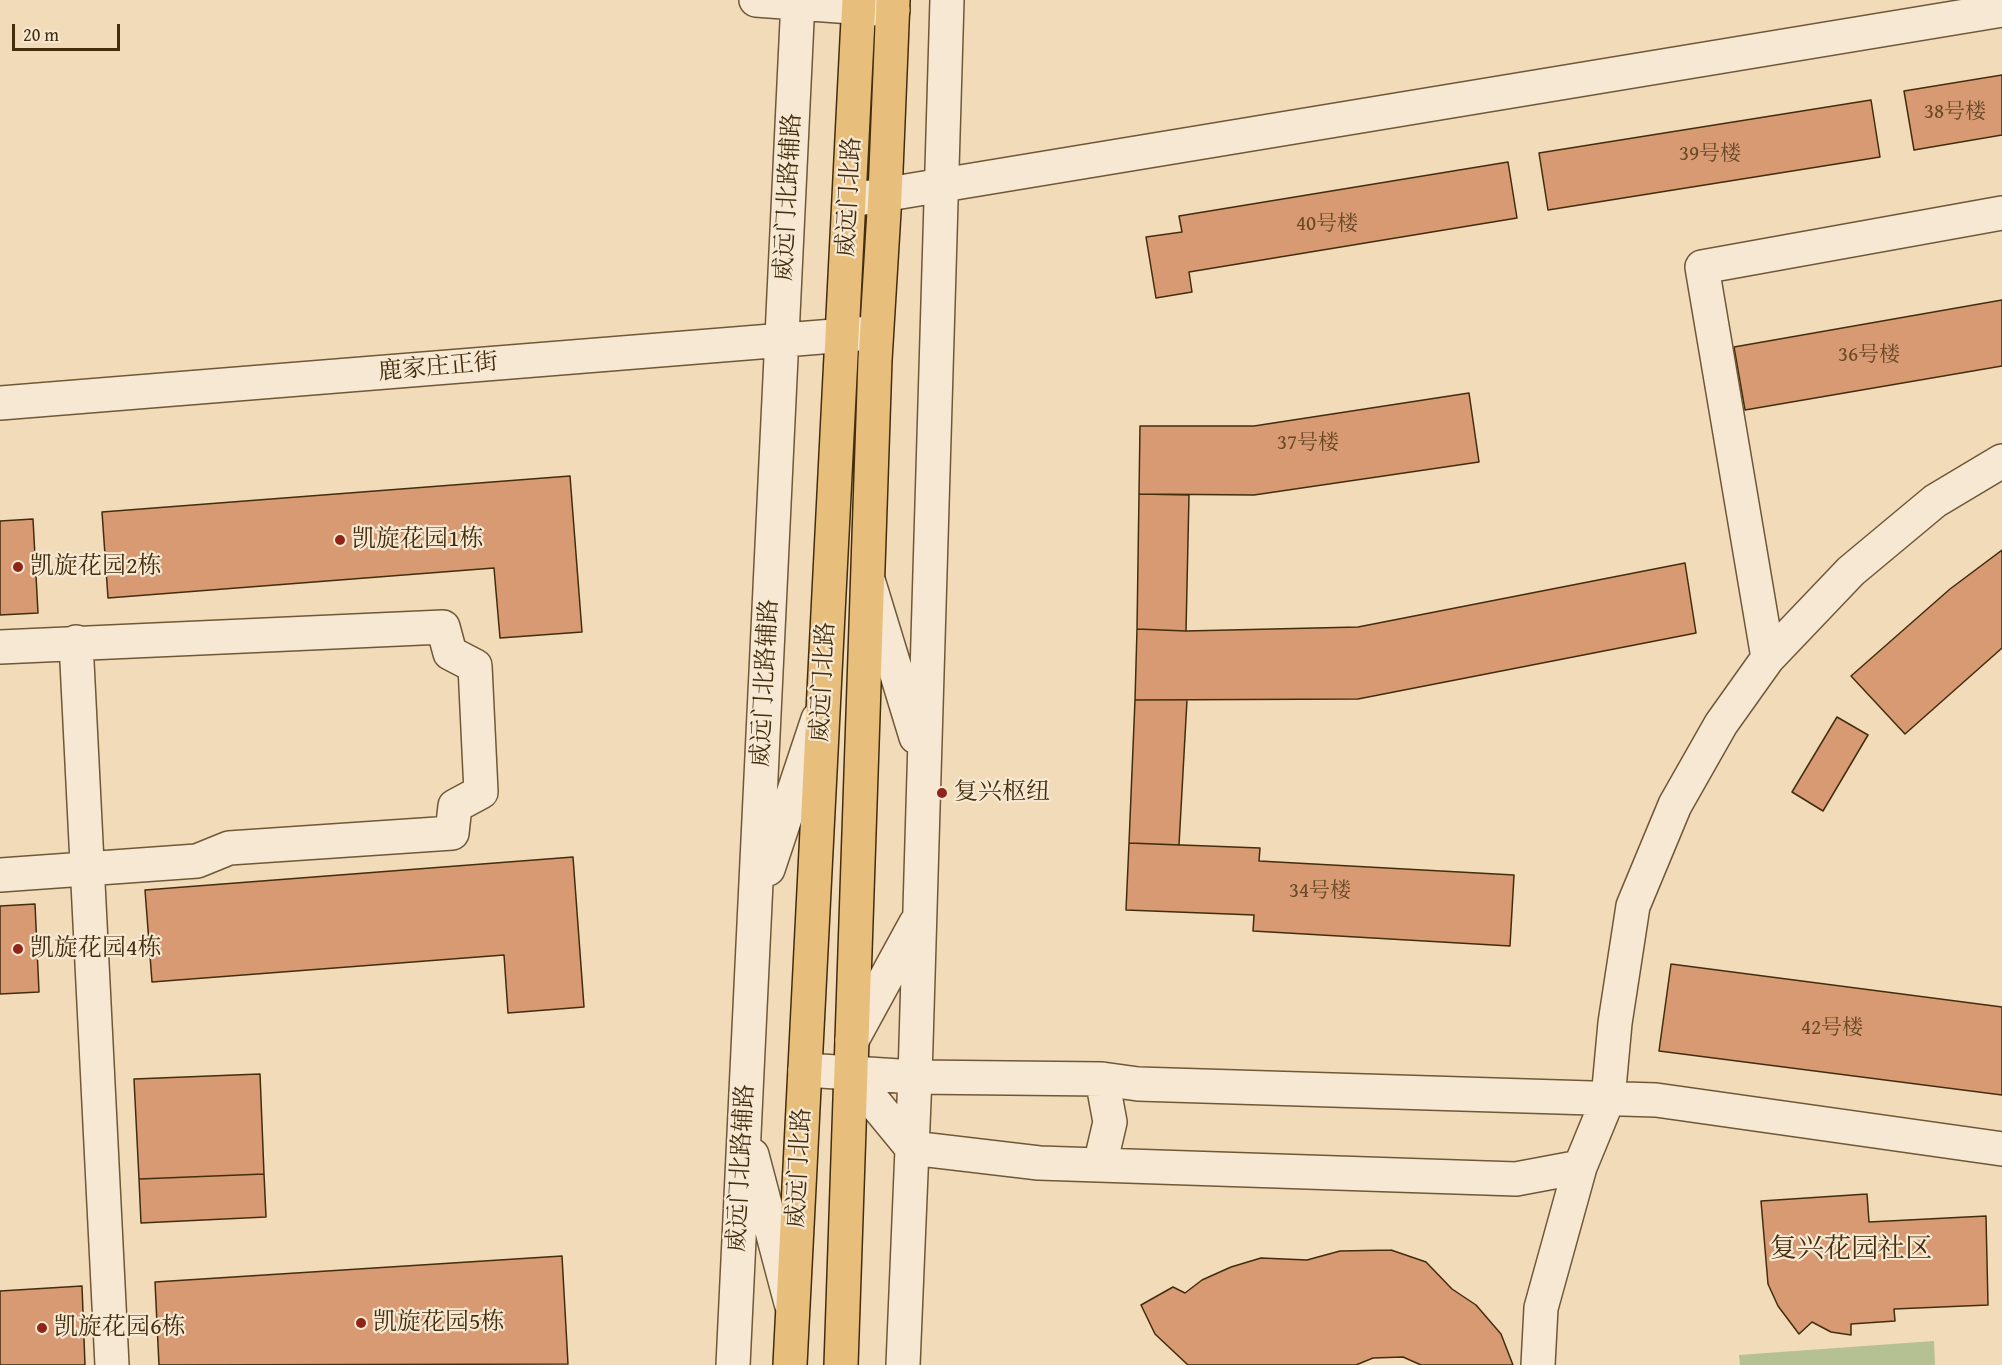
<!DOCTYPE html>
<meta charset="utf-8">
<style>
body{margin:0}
#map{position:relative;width:2002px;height:1365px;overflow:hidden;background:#f1dbb9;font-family:"Gentium Book Plus",serif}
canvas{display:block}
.scale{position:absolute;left:12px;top:24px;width:108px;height:27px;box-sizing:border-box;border:3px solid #432d0d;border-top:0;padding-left:8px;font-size:18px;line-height:21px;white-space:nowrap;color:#432d0d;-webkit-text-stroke:4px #f6e8d2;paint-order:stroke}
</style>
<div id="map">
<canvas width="2002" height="1365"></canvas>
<div class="scale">20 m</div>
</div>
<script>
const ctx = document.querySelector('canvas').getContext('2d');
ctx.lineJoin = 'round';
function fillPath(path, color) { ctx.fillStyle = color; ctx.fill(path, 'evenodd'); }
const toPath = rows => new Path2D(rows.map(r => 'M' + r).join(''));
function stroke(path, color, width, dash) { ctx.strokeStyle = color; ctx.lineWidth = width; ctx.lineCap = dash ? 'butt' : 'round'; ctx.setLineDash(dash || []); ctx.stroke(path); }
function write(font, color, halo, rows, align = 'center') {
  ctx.font = font + ' "Gentium Book Plus","Noto Serif SC",serif'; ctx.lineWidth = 4.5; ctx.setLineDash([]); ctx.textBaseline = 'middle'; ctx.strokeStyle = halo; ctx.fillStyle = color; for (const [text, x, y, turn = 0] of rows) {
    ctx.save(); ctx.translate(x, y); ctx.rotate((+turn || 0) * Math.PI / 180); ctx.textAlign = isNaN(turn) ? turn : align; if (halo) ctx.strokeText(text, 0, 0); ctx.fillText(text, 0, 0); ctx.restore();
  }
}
const green = toPath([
 [1934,1341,1935,1365,1740,1365,1739,1355]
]);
const building = toPath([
 [2002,75,2002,135,1914,150,1904,91,2002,75],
 [1871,100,1880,157,1548,210,1539,153,1871,100],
 [1508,162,1517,218,1189,272,1192,292,1156,298,1146,237,1182,232,1179,216,1508,162],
 [2002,300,2002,366,1745,410,1734,347,2002,300],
 [1469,393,1479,462,1254,495,1139,494,1140,426,1254,426,1469,393],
 [570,476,582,632,500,638,494,568,108,598,102,512,570,476],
 [1139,494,1189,495,1186,631,1137,629,1139,494],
 [33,519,38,613,0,615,0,521,33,519],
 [2002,550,2002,648,1905,734,1851,676,1950,589,2002,550],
 [1685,563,1696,633,1358,699,1135,700,1137,629,1186,631,1358,627,1685,563],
 [1135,700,1187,700,1179,845,1129,843,1135,700],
 [1837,717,1868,735,1823,811,1792,792,1837,717],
 [1129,843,1260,848,1259,861,1514,875,1510,946,1253,931,1254,915,1126,910,1129,843],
 [573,857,584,1007,508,1013,504,955,152,982,145,890,573,857],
 [35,904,39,992,0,994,0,906,35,904],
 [1671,964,2002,1007,2002,1095,1659,1051,1671,964],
 [260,1074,264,1174,139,1179,134,1079,260,1074],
 [264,1174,266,1217,141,1223,139,1179,264,1174],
 [1867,1194,1869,1222,1986,1216,1988,1305,1894,1309,1895,1321,1851,1324,1851,1335,1831,1332,1812,1322,1799,1334,1778,1306,1768,1284,1761,1201,1867,1194],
 [1391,1250,1426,1262,1452,1289,1476,1305,1501,1334,1513,1365,1421,1365,1403,1357,1373,1358,1356,1365,1188,1365,1155,1334,1141,1305,1173,1287,1185,1293,1202,1280,1231,1267,1261,1258,1307,1260,1340,1251,1391,1250],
 [562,1256,568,1364,159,1365,155,1282,562,1256],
 [82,1286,85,1365,0,1365,0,1291,82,1286]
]);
const minor = toPath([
 [756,0,893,10],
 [858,199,2002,10],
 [0,403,871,333],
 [869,583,916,737],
 [76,642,112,1365],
 [0,647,443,627,450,653,475,666,481,792,455,806,452,833,229,848,197,861,0,875],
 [1768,658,1702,267,2002,213],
 [768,869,818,719],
 [852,1040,916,923],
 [805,1070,915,1077,1102,1079,1138,1084,1656,1100,2002,1149],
 [851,1074,912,1148,1039,1163,1516,1179,1580,1167,1608,1099,1615,1023,1633,906,1675,805,1721,724,1768,658,1851,571,1935,501,2002,461],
 [752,1155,791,1303],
 [1100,1165,1110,1122,1102,1079],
 [733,1365,798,0],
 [903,1365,915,1077,947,0],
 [1538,1365,1541,1308,1580,1167]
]);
const major = toPath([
 [790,1365,859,0],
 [841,1365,875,360,885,195,893,0]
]);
const markers = [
 [340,540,6,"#8f2418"],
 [18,567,6,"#8f2418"],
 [942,793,6,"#8f2418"],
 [18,949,6,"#8f2418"],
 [361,1323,6,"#8f2418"],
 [42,1328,6,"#8f2418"]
];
const numberNames = [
 ["38号楼",1955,113],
 ["39号楼",1710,155],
 ["40号楼",1327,225],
 ["36号楼",1869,356],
 ["37号楼",1308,444],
 ["34号楼",1320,892],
 ["42号楼",1832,1029]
];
const streetNames = [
 ["威远门北路辅路",789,197,-87],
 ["威远门北路",850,197,-87],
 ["鹿家庄正街",438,368,-5],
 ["威远门北路",824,682,-87],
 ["威远门北路辅路",766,683,-87],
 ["威远门北路辅路",742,1168,-87],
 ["威远门北路",800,1168,-87]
];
const poiNames = [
 ["凯旋花园1栋",352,540],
 ["凯旋花园2栋",30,567],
 ["复兴枢纽",954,793],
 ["凯旋花园4栋",30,949],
 ["凯旋花园5栋",373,1323],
 ["凯旋花园6栋",54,1328]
];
const quarterNames = [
 ["复兴花园社区",1851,1250]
];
fillPath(green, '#b5c193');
fillPath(building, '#d79a73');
stroke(building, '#432d0d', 1.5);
stroke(minor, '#6e5838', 36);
stroke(major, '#432d0d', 36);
stroke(minor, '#f6e8d2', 33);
stroke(major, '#e8be7c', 33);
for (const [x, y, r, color] of markers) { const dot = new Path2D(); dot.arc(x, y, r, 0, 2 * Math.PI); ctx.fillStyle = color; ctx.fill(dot); stroke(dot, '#f6e8d2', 2); }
write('21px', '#684826', null, numberNames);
write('24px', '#432d0d', '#f6e8d2', streetNames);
write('24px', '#432d0d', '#f6e8d2', poiNames, 'left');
write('27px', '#432d0d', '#f6e8d2', quarterNames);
</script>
